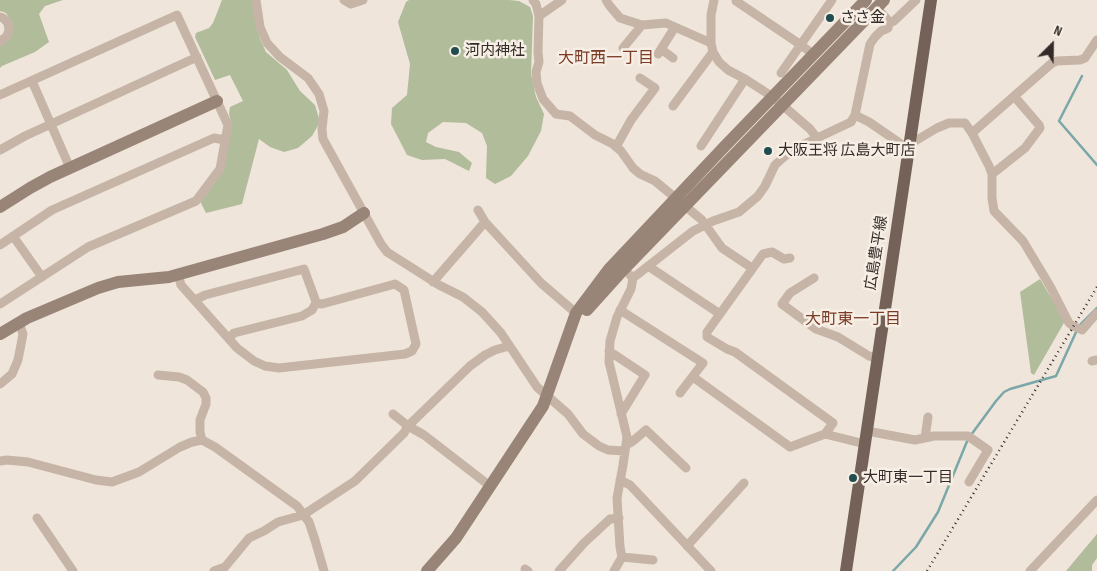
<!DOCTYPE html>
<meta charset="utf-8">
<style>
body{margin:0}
#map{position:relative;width:1097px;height:571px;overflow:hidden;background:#efe5da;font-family:"Sofia Sans Condensed",sans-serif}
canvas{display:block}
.north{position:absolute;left:1027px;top:20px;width:50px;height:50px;-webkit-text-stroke:4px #f7efe5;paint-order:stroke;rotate:23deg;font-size:14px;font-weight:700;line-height:20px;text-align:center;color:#332b27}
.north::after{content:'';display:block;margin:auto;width:18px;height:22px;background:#332b27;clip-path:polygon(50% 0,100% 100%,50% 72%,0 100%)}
</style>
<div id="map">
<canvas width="1097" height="571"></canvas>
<div class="north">N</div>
</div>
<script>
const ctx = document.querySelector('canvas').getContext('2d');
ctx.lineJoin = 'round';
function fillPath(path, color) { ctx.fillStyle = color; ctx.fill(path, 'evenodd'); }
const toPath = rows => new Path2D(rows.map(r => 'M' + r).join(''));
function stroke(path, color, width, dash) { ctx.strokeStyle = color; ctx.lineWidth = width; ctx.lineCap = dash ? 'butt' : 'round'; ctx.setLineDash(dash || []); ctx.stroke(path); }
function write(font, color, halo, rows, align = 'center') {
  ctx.font = font + ' "Sofia Sans Condensed","Noto Sans JP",sans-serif'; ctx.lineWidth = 5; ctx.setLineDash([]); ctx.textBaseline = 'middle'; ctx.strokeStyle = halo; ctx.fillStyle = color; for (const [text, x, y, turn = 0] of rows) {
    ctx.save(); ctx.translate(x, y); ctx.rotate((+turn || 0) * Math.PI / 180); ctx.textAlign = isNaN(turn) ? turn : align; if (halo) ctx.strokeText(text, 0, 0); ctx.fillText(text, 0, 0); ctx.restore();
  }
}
const green = toPath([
 [0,0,63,0,45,6,39,14,49,42,35,52,2,66,0,68,0,45,9,36,13,25,6,13,0,11],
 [222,0,252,0,260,39,266,52,287,70,300,91,315,105,320,122,312,136,298,148,284,152,270,147,259,139,242,204,206,213,199,199,220,171,232,125,229,114,230,107,243,101,230,75,215,80,195,37,196,33,209,28,213,23],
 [409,0,509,0,519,1,530,7,533,16,531,74,536,97,544,114,541,131,528,156,511,176,495,184,486,178,487,146,482,133,466,123,443,122,428,133,426,142,436,147,459,152,472,163,469,171,445,159,422,160,407,155,391,124,392,108,407,95,410,64,398,22,406,2],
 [1040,279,1065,321,1034,375,1031,373,1020,292],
 [1097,534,1097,558,1092,565,1092,571,1066,571]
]);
const stream = toPath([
 [1082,76,1059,121,1097,165],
 [1080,325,1097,308],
 [971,435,996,401,1004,392,1010,389,1056,376,1077,330],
 [893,571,916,547,938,512,968,439]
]);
const street = toPath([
 [256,0,260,27,267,43,280,57,308,78,319,94,324,111,322,129,323,139,381,244,387,252,439,285,463,297,482,312,501,333,537,387,568,414,583,434,599,446,608,450,625,451],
 [344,0,351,4,363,0],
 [533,0,536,4,539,16,538,52,539,62,536,72,537,83,543,99,556,114,570,116,595,135,613,144,621,151,633,168,640,174,655,181,702,220,722,248,752,268],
 [606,0,609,5,620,18,642,25,666,23,711,43],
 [714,0,711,15,711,43,713,52,719,62,728,70,745,79,773,97,810,129,817,138],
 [736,1,801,45,814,55],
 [539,16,562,0],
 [0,17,3,18,8,23,9,30,7,36,0,42],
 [889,23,894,21,916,0],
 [623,48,642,25],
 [661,49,673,58],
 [658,54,675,27],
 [781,73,832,0],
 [32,81,70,168],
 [0,95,177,15,228,125,220,169,196,201,88,247,0,304],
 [673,106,713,52],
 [855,115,869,122,904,146,910,148],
 [972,133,1052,63,1057,61,1080,60,1085,58,1097,40],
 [910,144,937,128,949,123,965,123,972,133,989,166,992,174,992,198,994,211,1023,241,1050,286,1069,323,1073,326,1082,330,1097,313],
 [701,146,745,79],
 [616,147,631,120,655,88,640,78],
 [0,150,25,136,197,57],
 [992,174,996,171,1025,148,1040,128,1039,125,1014,96],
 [478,210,485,222,541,283,576,313],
 [13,236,42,277],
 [0,245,52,210,214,138,225,140],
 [648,266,720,314],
 [178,274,181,285,237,348,254,361,265,366,279,368,405,354,412,351,416,344,404,290,395,284,322,304,316,303],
 [633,278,693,231,713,221,739,212,758,196,765,186,775,165,785,156,798,147,851,122,855,115,870,44,875,37,881,31,888,28,889,23,887,19,877,8],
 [814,278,790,293,782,304,816,329,838,337,869,356,878,358],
 [433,282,485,222],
 [195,300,205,295,304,269,315,299,316,303,312,310,302,316,234,333,229,338],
 [620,310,703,363,680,393],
 [609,351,645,375,621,414],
 [1092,361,1097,360],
 [158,375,179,377,187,380,203,392,206,398,206,404,200,420,200,432,202,440],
 [693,377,790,447,825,434,833,423,735,352,727,349,707,337,707,332,763,254,772,252,784,259,790,258],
 [0,384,12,374,18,360,23,334,19,323],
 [393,414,408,426,424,435,490,486],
 [867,431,915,440,934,436,968,436,988,450,969,482],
 [825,434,865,444],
 [925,438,928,417],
 [626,445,633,441,646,430,686,468],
 [0,461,7,460,28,462,96,480,112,482,139,472,180,447,192,442,202,440,215,447,297,506,309,522,315,540,324,571],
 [620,480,630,485,711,571],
 [37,518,73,571],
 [687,546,744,483],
 [622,557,653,560],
 [525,569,528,571],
 [214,571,225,567,249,538,264,531,278,522,303,515,355,481,404,433,408,426,470,366,485,355,495,350,509,346],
 [559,571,584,543,610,519,619,518],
 [614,571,622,557,620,547,617,498,623,465,627,437,609,362,610,341,617,317,631,289,633,278,630,275],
 [1030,571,1097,500]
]);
const secondary = toPath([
 [0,207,30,188,50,177,217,101],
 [587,310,623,270,884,0],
 [0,334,27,318,98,288,118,282,169,277,323,234,343,227,364,213],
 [427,571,456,538,543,406,576,313,609,269,725,146,866,0]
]);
const primary = toPath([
 [846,571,931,0]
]);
const rail = toPath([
 [927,571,1097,287]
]);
const markers = [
 [830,18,5,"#204d50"],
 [455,51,5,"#204d50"],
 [768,151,5,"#204d50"],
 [853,478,5,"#204d50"]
];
const poiNames = [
 ["ささ金",840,18],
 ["河内神社",465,51],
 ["大阪王将 広島大町店",778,151],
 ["大町東一丁目",863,478]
];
const streetNames = [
 ["広島豊平線",877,253,-81]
];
const neighbourhoodNames = [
 ["大町西一丁目",606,59],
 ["大町東一丁目",853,320]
];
fillPath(green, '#b1bc9b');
stroke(stream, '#7ba7a9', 2.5);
stroke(street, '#c6b5a7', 9);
stroke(secondary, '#998478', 12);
stroke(primary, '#746259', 12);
stroke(rail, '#332b27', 2.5, [1, 4]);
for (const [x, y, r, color] of markers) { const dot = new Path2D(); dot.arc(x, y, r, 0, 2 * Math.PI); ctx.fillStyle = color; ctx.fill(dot); stroke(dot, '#f7efe5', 2); }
write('15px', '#332b27', '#f7efe5', poiNames, 'left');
write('15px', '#332b27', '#f7efe5', streetNames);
write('16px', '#7b3b27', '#f7efe5', neighbourhoodNames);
</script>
